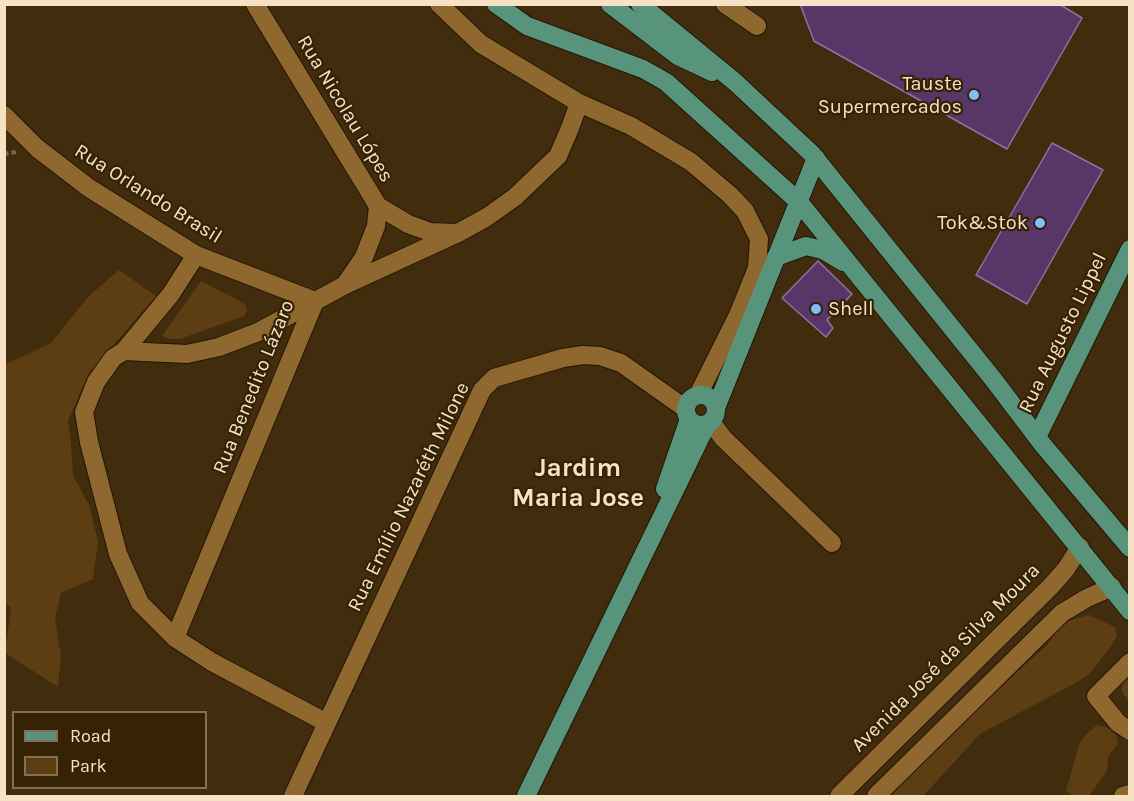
<!DOCTYPE html>
<meta charset="utf-8">
<style>
body{margin:0}
#map{position:relative;width:1134px;height:801px;overflow:hidden;background:#412c0e;font-family:Karla,sans-serif}
canvas{display:block}
.frame{position:absolute;inset:0;border:6px solid #f8e2c6;pointer-events:none}
.legend{position:absolute;left:12px;top:711px;width:195px;height:78px;box-sizing:border-box;background:#362204;border:2px solid #846f52;margin:0;padding:8px 10px;list-style:none;font-size:18px;color:#f8e2c6}
.legend li{display:flex;align-items:center;gap:12px;height:30px}
.legend b{width:30px;border:2px solid #846f52}
</style>
<div id="map">
<canvas width="1134" height="801"></canvas>
<div class="frame"></div>
<ul class="legend">
<li><b style="height:8px;background:#58947c"></b>Road</li>
<li><b style="height:16px;background:#5c3e12"></b>Park</li>
</ul>
</div>
<script>
const ctx = document.querySelector('canvas').getContext('2d');
ctx.lineJoin = 'round';
function fillPath(path, color) { ctx.fillStyle = color; ctx.fill(path, 'evenodd'); }
const toPath = rows => new Path2D(rows.map(r => 'M' + r).join(''));
function stroke(path, color, width, dash) { ctx.strokeStyle = color; ctx.lineWidth = width; ctx.lineCap = dash ? 'butt' : 'round'; ctx.setLineDash(dash || []); ctx.stroke(path); }
function write(font, color, halo, rows, align = 'center') {
  ctx.font = font + ' Karla,sans-serif'; ctx.lineWidth = 4.5; ctx.setLineDash([]); ctx.textBaseline = 'middle'; ctx.strokeStyle = halo; ctx.fillStyle = color; for (const [text, x, y, turn = 0] of rows) {
    ctx.save(); ctx.translate(x, y); ctx.rotate((+turn || 0) * Math.PI / 180); ctx.textAlign = isNaN(turn) ? turn : align; if (halo) ctx.strokeText(text, 0, 0); ctx.fillText(text, 0, 0); ctx.restore();
  }
}
const green = toPath([
 [119,270,156,296,89,373,68,421,71,443,73,475,90,507,98,542,93,579,61,593,55,618,61,656,58,687,5,653,11,608,4,602,4,365,51,343,88,297],
 [201,281,245,304,247,310,244,316,180,339,170,339,162,336],
 [1089,615,1115,627,1117,636,1112,645,1090,673,1079,681,980,734,923,796,891,796,920,760,1047,645,1058,630,1068,621],
 [1129,672,1129,702,1122,692,1122,684],
 [1097,725,1108,728,1116,735,1118,744,1108,756,1107,771,1089,796,1074,796,1066,791,1079,744,1085,735]
]);
const building = toPath([
 [800,4,1059,4,1082,18,1007,149,814,41,800,4],
 [1052,143,1103,170,1027,304,976,275,1052,143],
 [818,261,852,294,827,320,833,328,826,337,782,298,818,261]
]);
const path = toPath([
 [4,154,16,152]
]);
const minor = toPath([
 [255,4,378,206],
 [439,4,481,44,579,103,631,126,691,162,730,195,745,211,759,239,757,268,738,315,698,395],
 [725,4,757,26],
 [4,115,37,148,89,188,196,255,315,301],
 [196,255,171,294,124,351,113,358,96,382,84,412,89,442,118,554,140,603,175,638,212,662,327,723],
 [346,283,364,257,376,226,378,206,408,224,430,232,456,233],
 [124,351,187,354,219,347,258,332,345,285,458,233,487,217,515,197,558,156,570,128,579,103],
 [711,422,723,438,832,543],
 [175,638,315,301],
 [1130,662,1096,696,1118,723,1130,731],
 [293,796,482,390,494,378,563,358,583,355,600,356,621,363,686,409],
 [839,796,1051,586,1066,569,1080,547],
 [876,796,1062,613,1087,598,1112,587],
 [1123,796,1130,794]
]);
const major = toPath([
 [496,4,527,26,643,69,666,82,799,202,1130,611],
 [610,4,678,56,712,72],
 [640,4,735,82,811,153,993,379,1043,445,1130,548],
 [776,257,806,246,823,250,843,262],
 '686 410a15 15 0 1 1 30 0a15 15 0 1 1-30 0Z',
 [716,408,816,158],
 [1037,437,1130,249],
 [665,489,689,419],
 [526,796,707,424]
]);
const markers = [
 [974,95,6,"#85bbfb"],
 [1040,223,6,"#85bbfb"],
 [816,309,6,"#85bbfb"]
];
const poiNames = [
 ["Tauste",962,84],
 ["Supermercados",962,107],
 ["Tok&Stok",1028,223],
 ["Shell",828,309,"left"]
];
const streetNames = [
 ["Rua Nicolau Lópes",345,109,59],
 ["Rua Orlando Brasil",148,194,32],
 ["Rua Augusto Lippel",1063,333,-64],
 ["Rua Benedito Lázaro",254,387,-68],
 ["Rua Emílio Nazaréth Milone",409,497,-64],
 ["Avenida José da Silva Moura",946,658,-45]
];
const districtNames = [
 ["Jardim",578,469],
 ["Maria Jose",578,499]
];
fillPath(green, '#5c3e12');
fillPath(building, '#583768');
stroke(building, '#926fa4', 1.5);
stroke(minor, '#231605', 20);
stroke(major, '#231605', 20);
stroke(path, '#7c6649', 4, [4.5, 3]);
stroke(minor, '#8f682f', 18);
stroke(major, '#58947c', 18);
for (const [x, y, r, color] of markers) { const dot = new Path2D(); dot.arc(x, y, r, 0, 2 * Math.PI); ctx.fillStyle = color; ctx.fill(dot); stroke(dot, '#362204', 2); }
write('20px', '#f8e2c6', '#362204', poiNames, 'right');
write('20px', '#f8e2c6', '#362204', streetNames);
write('bold 26px', '#f8e2c6', '#362204', districtNames);
</script>
